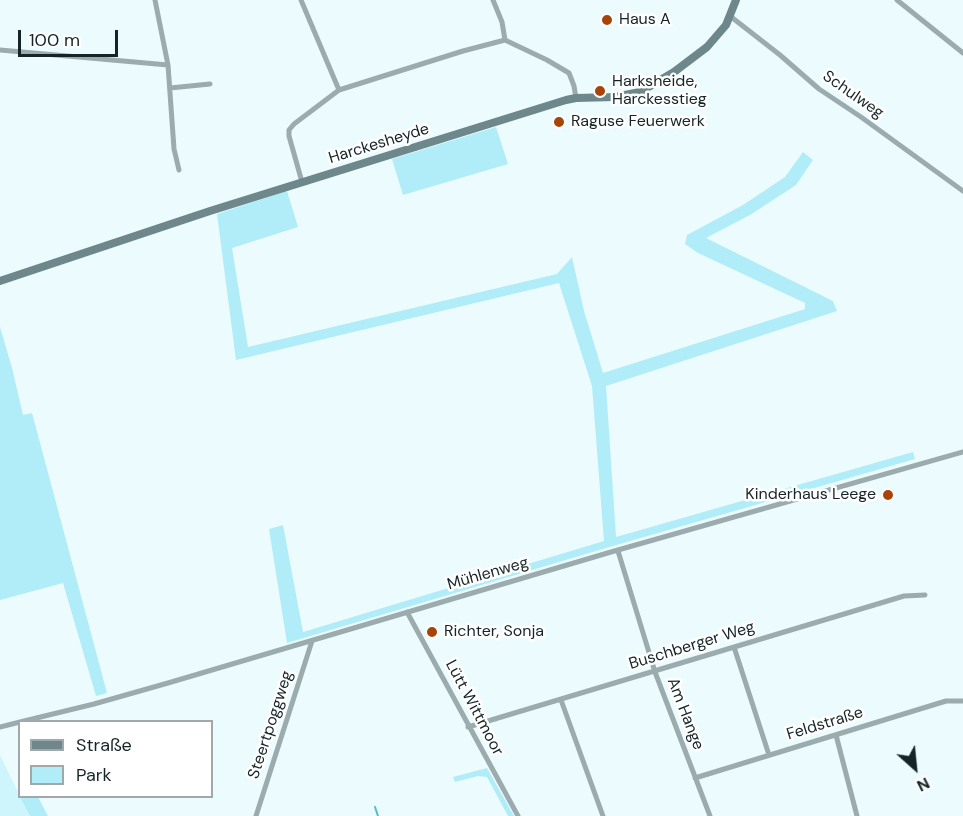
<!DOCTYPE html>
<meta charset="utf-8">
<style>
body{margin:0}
#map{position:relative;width:963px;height:816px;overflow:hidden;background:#ecfbfe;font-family:"DM Sans",sans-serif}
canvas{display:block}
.legend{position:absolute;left:18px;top:720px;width:195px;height:78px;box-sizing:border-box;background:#fff;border:2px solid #a1a8a9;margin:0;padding:8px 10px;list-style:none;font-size:18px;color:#152527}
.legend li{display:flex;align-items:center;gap:12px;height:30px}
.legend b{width:30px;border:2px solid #a1a8a9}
.north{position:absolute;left:885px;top:738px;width:60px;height:60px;-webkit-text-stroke:4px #fff;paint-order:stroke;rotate:153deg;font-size:16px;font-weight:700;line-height:24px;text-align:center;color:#152527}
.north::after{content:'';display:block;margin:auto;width:21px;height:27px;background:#152527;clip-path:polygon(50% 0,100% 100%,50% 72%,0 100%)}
.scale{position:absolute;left:18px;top:30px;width:100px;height:27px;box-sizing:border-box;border:3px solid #152527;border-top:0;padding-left:8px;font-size:18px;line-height:21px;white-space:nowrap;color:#152527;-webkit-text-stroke:4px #fff;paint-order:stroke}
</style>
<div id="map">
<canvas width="963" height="816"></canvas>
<ul class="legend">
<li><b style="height:8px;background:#6e878b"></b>Straße</li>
<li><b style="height:16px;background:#b0edf8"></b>Park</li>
</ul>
<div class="north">N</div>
<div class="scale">100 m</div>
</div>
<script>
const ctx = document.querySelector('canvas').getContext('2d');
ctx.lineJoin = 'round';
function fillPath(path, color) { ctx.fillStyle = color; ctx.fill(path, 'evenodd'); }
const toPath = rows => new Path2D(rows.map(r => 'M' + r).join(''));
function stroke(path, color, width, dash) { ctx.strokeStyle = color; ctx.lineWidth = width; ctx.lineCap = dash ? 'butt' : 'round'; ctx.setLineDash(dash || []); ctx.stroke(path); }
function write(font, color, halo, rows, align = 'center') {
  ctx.font = font + ' "DM Sans",sans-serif'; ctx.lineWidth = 5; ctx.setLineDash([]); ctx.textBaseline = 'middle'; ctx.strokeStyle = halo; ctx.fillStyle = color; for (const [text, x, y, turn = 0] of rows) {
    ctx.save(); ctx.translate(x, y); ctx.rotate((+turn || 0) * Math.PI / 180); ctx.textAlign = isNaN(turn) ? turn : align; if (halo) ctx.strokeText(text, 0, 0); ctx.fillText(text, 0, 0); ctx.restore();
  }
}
const built = toPath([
 [0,755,20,796,30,816,0,816]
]);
const green = toPath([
 [496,127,508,164,403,195,392,159],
 [803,152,813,160,796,185,750,215,706,238,833,301,837,311,606,386,616,537,913,452,915,459,606,548,287,643,269,529,283,525,303,632,604,541,592,386,559,283,236,360,217,214,287,191,298,227,232,248,248,347,557,274,572,257,584,311,603,373,805,309,805,303,698,253,685,244,687,235,743,205,785,177],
 [0,327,12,368,23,415,32,413,107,693,96,696,63,583,0,600],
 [487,768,514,816,508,816,487,777,478,776,455,782,453,777],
 [20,797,38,797,48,816,30,816]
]);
const stream = toPath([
 [375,807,378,816]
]);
const minor = toPath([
 [155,0,168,65,174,149,179,170],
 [301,0,339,90],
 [493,0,502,22,505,40],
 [897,0,963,53],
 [730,16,780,55,819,89,861,117,963,191],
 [0,50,168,65],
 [170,88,210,84],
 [302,182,289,136,289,130,294,124,339,90,463,51,505,40,547,60,569,73,574,86,576,98],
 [618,551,655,672,710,816],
 [407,612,518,816],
 [734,647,769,755],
 [561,700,603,816],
 [20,722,94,704,168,683,611,552,963,452],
 [0,727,20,722],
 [468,727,904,596,925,595],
 [836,735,857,816],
 [695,778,946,701,963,701],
 [256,816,312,641]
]);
const secondary = toPath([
 [0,281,210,211,566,100,576,98,615,97,640,92,674,72,707,47,726,25,736,0]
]);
const markers = [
 [607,20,6,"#a74409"],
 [600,91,6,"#a74409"],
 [559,122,6,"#a74409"],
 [888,495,6,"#a74409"],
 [432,632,6,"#a74409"]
];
const poiNames = [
 ["Haus A",619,20],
 ["Harksheide,",612,82],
 ["Harckesstieg",612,100],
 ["Raguse Feuerwerk",571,122],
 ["Kinderhaus Leege",876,495,"right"],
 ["Richter, Sonja",444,632]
];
const streetNames = [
 ["Schulweg",853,95,35],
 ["Harckesheyde",379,144,-17],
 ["Mühlenweg",488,574,-16],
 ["Buschberger Weg",692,646,-17],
 ["Lütt Wittmoor",474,708,62],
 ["Am Hange",685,714,69],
 ["Feldstraße",825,724,-17],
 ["Steertpoggweg",271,725,-72]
];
fillPath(built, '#cef5fc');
fillPath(green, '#b0edf8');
stroke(stream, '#56bccb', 2);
stroke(minor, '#9babae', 5);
stroke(secondary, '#6e878b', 8);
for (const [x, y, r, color] of markers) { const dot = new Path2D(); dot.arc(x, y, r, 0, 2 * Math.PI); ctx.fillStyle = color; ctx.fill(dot); stroke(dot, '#fff', 2); }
write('16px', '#152527', '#fff', poiNames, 'left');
write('16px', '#152527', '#fff', streetNames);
</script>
